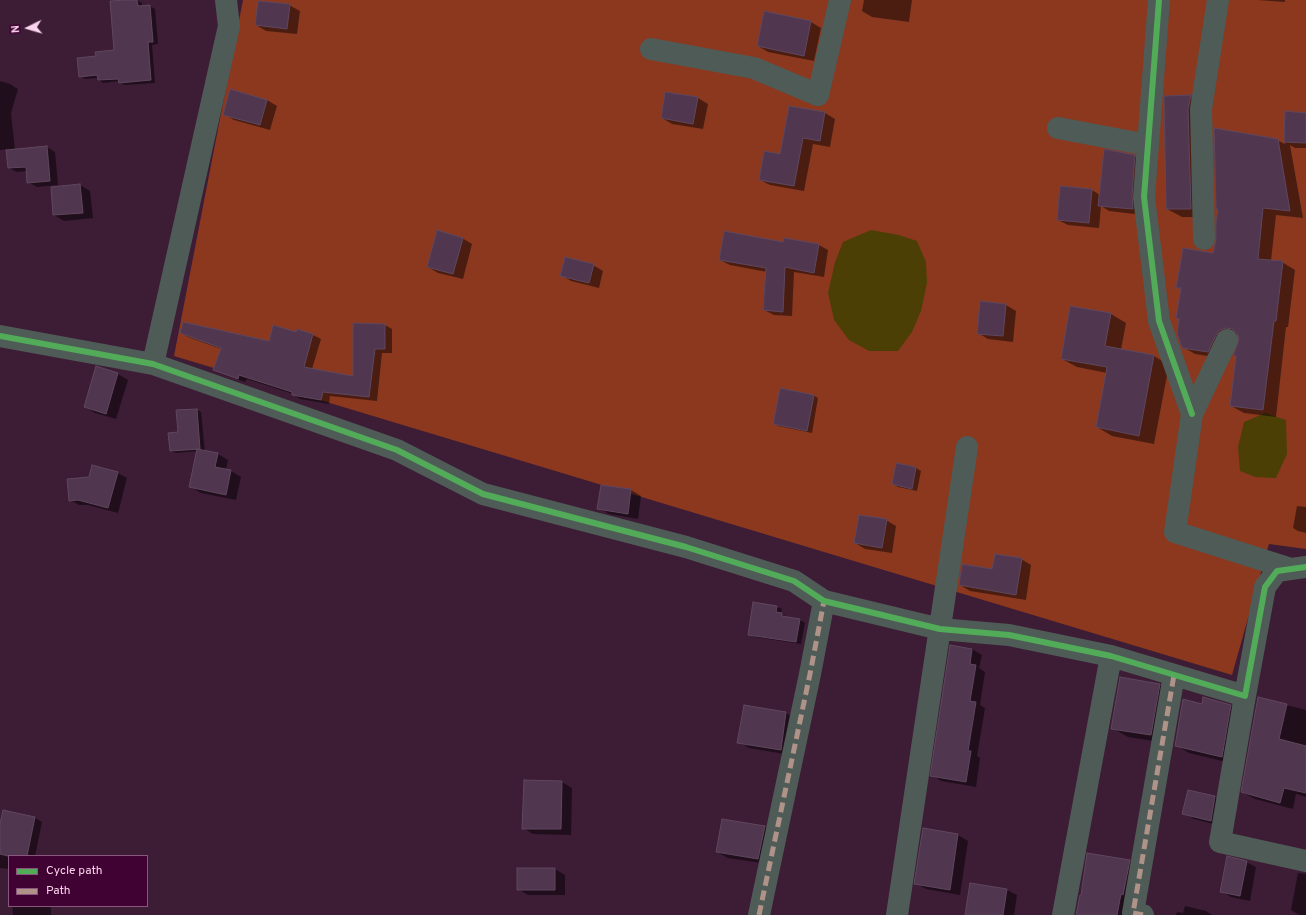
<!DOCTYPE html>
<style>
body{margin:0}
#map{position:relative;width:1306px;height:915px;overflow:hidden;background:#3d1c35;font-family:Overpass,sans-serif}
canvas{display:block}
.legend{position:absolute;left:8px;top:855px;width:140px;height:52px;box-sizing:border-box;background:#400233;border:1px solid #8a567d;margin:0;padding:5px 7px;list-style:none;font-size:12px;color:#fad3ec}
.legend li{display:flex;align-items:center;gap:8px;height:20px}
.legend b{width:20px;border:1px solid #8a567d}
.north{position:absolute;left:8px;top:8px;width:40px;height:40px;-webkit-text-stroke:3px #400233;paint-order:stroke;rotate:265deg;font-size:11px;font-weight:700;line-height:16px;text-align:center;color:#fad3ec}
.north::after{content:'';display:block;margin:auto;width:14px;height:18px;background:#fad3ec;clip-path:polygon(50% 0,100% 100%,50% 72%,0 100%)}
</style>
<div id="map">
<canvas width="1306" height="915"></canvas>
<ul class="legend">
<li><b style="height:5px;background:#51ab58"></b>Cycle path</li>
<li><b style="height:5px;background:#af9288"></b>Path</li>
</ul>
<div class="north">N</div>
</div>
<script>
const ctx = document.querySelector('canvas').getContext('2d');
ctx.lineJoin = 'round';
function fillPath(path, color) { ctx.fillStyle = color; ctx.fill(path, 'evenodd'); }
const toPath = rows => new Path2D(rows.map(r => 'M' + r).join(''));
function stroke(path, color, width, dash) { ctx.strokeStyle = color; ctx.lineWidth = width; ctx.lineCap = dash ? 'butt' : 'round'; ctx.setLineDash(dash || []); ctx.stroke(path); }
const forest = toPath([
 [243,0,1306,0,1306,549,1269,544,1232,675,174,356]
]);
const water = toPath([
 [871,230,899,235,917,241,926,262,927,283,921,311,912,332,898,351,869,351,849,340,834,320,828,293,835,262,843,242],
 [1265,413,1286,420,1287,454,1276,478,1255,477,1240,471,1238,447,1244,422]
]);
const shadow = toPath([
 [137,0,142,3,142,7,150,6,155,9,158,44,152,45,155,83,125,85,120,83,120,81,103,83,99,80,98,78,85,79,80,76,97,57,116,51],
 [864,0,912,0,909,22,872,17,862,11],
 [1257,0,1285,0,1285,2],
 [289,5,300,11,297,34,266,31,256,25],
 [811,22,821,28,814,61,768,52,758,46],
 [0,81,10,84,18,89,11,113,15,150,47,147,55,152,58,185,37,187,28,182,28,171,17,172,9,168,7,149,0,150],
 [1190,96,1205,105,1206,217,1182,217,1167,209],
 [698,98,708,104,703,129,672,124,662,118],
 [267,100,277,106,270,130,234,120,224,114],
 [825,113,835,119,830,147,813,144,804,191,770,185,760,180,781,156],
 [1286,113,1306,114,1306,148,1295,148,1290,145,1303,218,1276,215,1271,261,1282,262,1295,270,1288,327,1286,327,1276,417,1244,413,1231,406,1240,339,1239,334,1232,337,1220,358,1195,354,1183,347,1182,290,1178,287,1213,254,1277,140,1285,144],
 [1134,156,1145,162,1143,215,1109,211,1101,206,1099,228,1068,225,1058,220,1092,190,1100,195],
 [80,185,90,191,93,218,64,221,54,215,52,188],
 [462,238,472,244,463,279,438,273,428,267],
 [785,239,819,245,828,250,824,277,794,272,792,316,774,315,764,310,767,272,730,265,720,260,784,243],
 [593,265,603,271,599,288,571,281,561,275],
 [1006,305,1016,311,1013,342,988,339,978,333],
 [1111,314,1126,323,1121,350,1154,356,1169,365,1154,444,1112,436,1097,427,1107,373,1077,367,1062,359],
 [385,325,392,329,392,353,382,353,377,401,330,396,329,404,300,399,293,394,247,379,245,382,222,374,214,370,221,349,188,337,181,333,269,342,296,333,297,330,313,335,321,339,312,369,354,377],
 [118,374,128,380,116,419,95,413,85,407],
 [813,395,818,398,812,433,778,426,774,423],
 [197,410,201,412,205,452,218,454,228,460,226,470,231,471,241,477,236,500,201,493,191,487,198,451,176,453,171,451,179,433],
 [897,464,916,468,921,471,917,491,898,487,893,484],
 [93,466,118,473,127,478,118,513,88,505,79,505,70,500,90,478],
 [602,486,631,490,641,496,638,519,609,514,599,508],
 [1297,506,1306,507,1306,533,1298,531,1293,528],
 [886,520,896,526,892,553,865,549,855,543],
 [1021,559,1031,565,1026,600,970,591,960,585],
 [754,603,777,607,782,609,781,613,787,617,786,618,800,620,805,623,801,644,754,637,749,634],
 [951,646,972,649,982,655,979,668,985,672,980,705,985,708,977,756,980,758,976,787,941,781,932,775],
 [1159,685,1175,694,1166,743,1128,737,1112,728],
 [1258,698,1306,710,1306,797,1296,794,1293,809,1255,799,1242,792],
 [1202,705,1230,706,1244,714,1235,764,1189,753,1176,745],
 [745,706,786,713,796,719,791,755,749,748,739,742],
 [525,781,562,782,572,788,571,835,533,834,523,828],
 [1215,797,1225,803,1221,826,1194,819,1184,813],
 [4,811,35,818,42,822,35,856,9,856,9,869,0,868,0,829],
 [765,827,775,833,768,864,728,858,717,852],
 [923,829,958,835,968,841,960,895,926,889,915,883],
 [1129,861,1139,866,1128,915,1076,915,1080,896],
 [1246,862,1256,867,1250,901,1231,897,1221,891],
 [555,869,565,875,565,895,528,895,518,889],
 [1298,873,1306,874,1306,915,1299,915,1291,910],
 [1007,890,1017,895,1014,915,968,915],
 [12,906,51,906,51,915,13,915],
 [1185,906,1206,911,1212,915,1176,915,1177,912,1183,913]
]);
const building = toPath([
 [127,0,137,0,138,6,150,5,153,42,148,42,151,80,119,83,118,79,98,80,97,75,79,77,77,58,96,56,95,52,114,50,110,1,127,0],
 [258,1,290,4,287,29,255,25,258,1],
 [764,11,811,21,804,56,757,46,764,11],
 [230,89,267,100,260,125,223,115,230,89],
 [665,92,698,97,693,124,661,118,665,92],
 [1191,95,1188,109,1191,209,1166,209,1164,96,1191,95],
 [789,106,825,112,820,141,803,138,794,186,759,180,764,151,780,154,789,106],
 [1285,111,1306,113,1306,143,1284,142,1285,111],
 [1214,128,1278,139,1290,211,1263,208,1258,259,1283,261,1276,321,1274,321,1263,410,1230,406,1236,356,1233,356,1239,339,1237,333,1232,329,1226,328,1220,330,1216,335,1208,352,1182,348,1177,333,1179,319,1176,318,1181,288,1176,288,1183,248,1213,253,1216,239,1216,223,1218,209,1216,209,1214,128],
 [47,146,50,181,27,183,26,167,8,168,6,150,47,146],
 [1104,149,1135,155,1132,196,1133,209,1098,206,1104,149],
 [80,184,83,213,53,215,51,187,80,184],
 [1060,186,1092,189,1089,223,1057,220,1060,186],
 [437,230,463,238,453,274,427,267,437,230],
 [724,231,783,242,784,238,819,244,814,273,785,267,783,312,763,310,766,268,719,260,724,231],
 [565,257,594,264,589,283,560,276,565,257],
 [980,301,1006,304,1003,336,977,334,980,301],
 [1070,306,1111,313,1105,346,1154,355,1139,436,1096,427,1107,367,1061,359,1070,306],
 [183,322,269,341,273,325,296,332,297,329,313,334,304,367,353,376,353,323,385,324,385,349,375,349,369,397,323,392,321,400,292,395,292,392,239,375,238,379,213,370,221,348,180,333,183,322],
 [96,366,118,373,106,414,84,407,96,366],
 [780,388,814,395,807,431,773,424,780,388],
 [197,409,200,449,170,451,168,433,178,432,176,410,197,409],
 [197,449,218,453,215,467,231,470,226,495,189,487,197,449],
 [896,463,916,467,912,489,892,484,896,463],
 [92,465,118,472,108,508,78,500,69,501,67,479,89,477,92,465],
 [601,485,631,489,628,514,597,509,601,485],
 [859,515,887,519,882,548,854,543,859,515],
 [995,554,1022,558,1016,595,959,585,962,564,992,569,995,554],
 [753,602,777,606,776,612,782,613,782,616,800,619,796,642,748,635,753,602],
 [950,645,972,649,970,664,976,665,970,701,976,702,968,751,971,751,966,782,930,776,950,645],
 [1120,677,1160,684,1151,735,1111,729,1120,677],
 [1203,697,1231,705,1222,757,1175,746,1183,699,1202,704,1203,697],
 [1258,697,1287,704,1279,739,1306,746,1306,793,1284,788,1280,803,1241,792,1258,697],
 [744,705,786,712,781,750,737,743,744,705],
 [524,780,562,781,561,829,522,829,524,780],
 [1188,790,1215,796,1211,821,1182,814,1188,790],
 [3,810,35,817,27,856,8,856,0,854,0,824,3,810],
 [722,819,765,826,758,859,716,852,722,819],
 [923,828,958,834,950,890,914,884,923,828],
 [1087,853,1130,860,1123,895,1121,894,1117,915,1076,915,1080,895,1081,895,1087,853],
 [1227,856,1247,861,1240,896,1220,892,1227,856],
 [517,868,555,868,555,890,517,890,517,868],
 [970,883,1007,889,1003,915,965,915,970,883]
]);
const minor = toPath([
 [1159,0,1144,197,1159,321,1192,414],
 [651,49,754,68,818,95,840,0],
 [1058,128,1148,145],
 [1204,239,1201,109,1218,0],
 [0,336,153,364,397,450,483,494,686,547,794,581,824,601,940,629,1009,635,1111,656,1245,696,1265,587,1277,571,1306,567],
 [1227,340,1192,414,1175,532,1291,569],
 [153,364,229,26,226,0],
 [1245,696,1220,842,1306,861],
 [759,915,810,674,824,601],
 [897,915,967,447],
 [1063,915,1111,656],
 [1143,915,1133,913,1174,675]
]);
const quiet = toPath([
 [759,915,810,674,824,601],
 [1143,915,1133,913,1174,675]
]);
const cycleway = toPath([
 [1159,0,1144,197,1159,321,1192,414],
 [0,336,153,364,397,450,483,494,686,547,794,581,824,601,940,629,1009,635,1111,656,1245,696,1265,587,1277,571,1306,567]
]);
fillPath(forest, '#8c381f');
fillPath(water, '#4c3f05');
fillPath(shadow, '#0007');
fillPath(building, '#51364f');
stroke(building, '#5f475e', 1);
stroke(minor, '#4f5b56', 22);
stroke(quiet, '#af9288', 5, [10, 5]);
stroke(cycleway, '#51ab58', 6);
</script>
